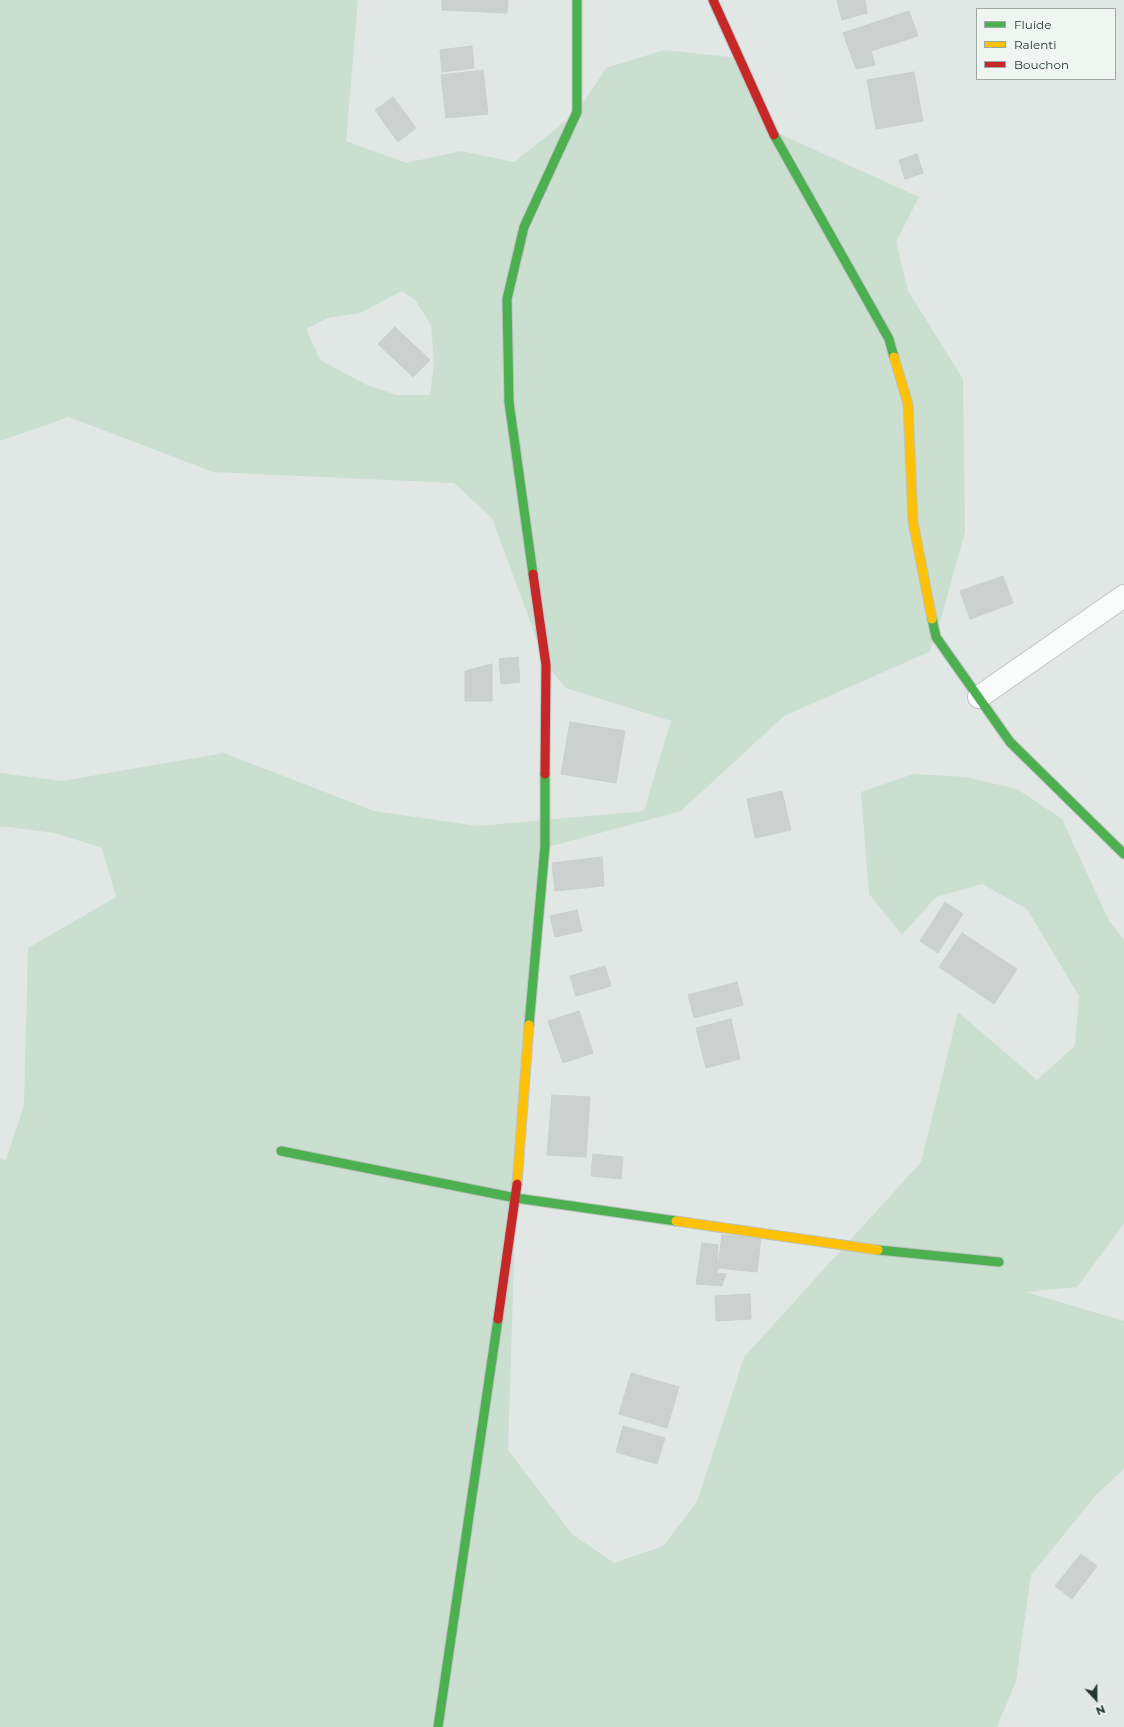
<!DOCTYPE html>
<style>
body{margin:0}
#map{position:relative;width:1124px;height:1727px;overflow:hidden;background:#e1e7e4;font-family:Montserrat,sans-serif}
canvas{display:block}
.legend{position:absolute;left:976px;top:8px;width:140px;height:72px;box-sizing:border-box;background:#eff6f2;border:1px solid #9daaa5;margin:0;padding:5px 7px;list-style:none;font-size:12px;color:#223731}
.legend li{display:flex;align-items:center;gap:8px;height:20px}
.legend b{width:20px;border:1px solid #9daaa5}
.north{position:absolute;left:1076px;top:1679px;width:40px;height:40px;-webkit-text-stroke:3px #eff6f2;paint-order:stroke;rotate:158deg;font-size:11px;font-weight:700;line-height:16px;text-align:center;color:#223731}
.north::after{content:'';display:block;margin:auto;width:14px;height:18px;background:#223731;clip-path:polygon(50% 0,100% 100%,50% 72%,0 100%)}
</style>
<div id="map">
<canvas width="1124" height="1727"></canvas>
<ul class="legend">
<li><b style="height:5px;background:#4caf50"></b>Fluide</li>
<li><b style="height:5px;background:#ffc107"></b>Ralenti</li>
<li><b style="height:5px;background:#c62828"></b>Bouchon</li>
</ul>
<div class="north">N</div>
</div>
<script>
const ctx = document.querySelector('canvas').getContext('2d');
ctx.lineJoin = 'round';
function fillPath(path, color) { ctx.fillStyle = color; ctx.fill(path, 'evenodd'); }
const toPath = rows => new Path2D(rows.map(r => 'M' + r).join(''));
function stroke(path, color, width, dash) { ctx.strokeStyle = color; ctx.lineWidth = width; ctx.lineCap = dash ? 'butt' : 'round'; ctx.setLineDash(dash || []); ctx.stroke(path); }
const green = toPath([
 [0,0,358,0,346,141,406,163,461,151,514,162,577,112,606,68,664,50,740,58,771,130,919,197,896,242,908,291,963,379,965,532,936,637,929,652,784,716,681,811,548,847,516,1198,508,1450,572,1534,614,1563,663,1546,697,1502,744,1357,921,1162,958,1012,1037,1080,1075,1046,1079,996,1027,909,982,884,936,897,902,935,869,894,861,792,913,774,966,777,1017,789,1062,819,1108,919,1124,940,1124,1224,1077,1287,1026,1292,1124,1321,1124,1469,1096,1495,1031,1575,1016,1681,997,1727,0,1727,0,1158,6,1160,24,1106,28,948,116,897,102,848,55,833,0,826,0,773,62,781,224,753,374,811,478,826,644,811,671,721,566,688,546,665,492,518,454,483,213,472,69,417,0,441],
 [402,291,416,301,431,325,434,363,430,395,397,395,367,385,320,360,306,329,328,318,360,313]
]);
const building = toPath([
 [442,0,508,0,507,13,442,10,442,0],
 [837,0,865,0,867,13,842,20,837,0],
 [909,11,918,36,871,51,875,65,856,69,843,33,909,11],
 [472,46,474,68,442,72,440,50,472,46],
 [483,70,488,114,446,118,441,75,483,70],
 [914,72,923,121,876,129,867,80,914,72],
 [393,97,416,128,398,142,375,110,393,97],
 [917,154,923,173,905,179,899,160,917,154],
 [395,327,430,360,413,377,378,344,395,327],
 [1003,576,1013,603,970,619,960,591,1003,576],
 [518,657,520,682,501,684,499,659,518,657],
 [492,664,492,701,465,701,465,671,492,664],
 [570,722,625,731,616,783,561,774,570,722],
 [782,791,791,830,755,838,747,799,782,791],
 [602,857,604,886,555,891,552,863,602,857],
 [945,902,963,914,938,953,920,941,945,902],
 [577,910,582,931,555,937,550,916,577,910],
 [962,933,1017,969,994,1004,939,967,962,933],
 [605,966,611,986,576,996,570,976,605,966],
 [737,982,743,1005,694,1018,688,995,737,982],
 [579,1011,593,1053,563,1063,548,1021,579,1011],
 [731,1019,740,1059,706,1068,696,1028,731,1019],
 [552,1095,590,1097,586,1157,547,1155,552,1095],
 [593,1154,623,1157,621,1179,591,1176,593,1154],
 [722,1235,761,1238,757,1272,718,1268,722,1235],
 [702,1243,718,1245,717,1273,726,1274,722,1286,696,1284,702,1243],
 [750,1294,751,1319,716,1321,715,1296,750,1294],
 [631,1373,679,1387,667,1428,619,1414,631,1373],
 [623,1426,665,1438,657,1464,616,1452,623,1426],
 [1081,1554,1097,1566,1072,1599,1055,1586,1081,1554]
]);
const street = toPath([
 [979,697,1124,596]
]);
const fast = toPath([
 [774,135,889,339,894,357],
 [533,574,509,402,507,299,524,227,577,112,577,0],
 [932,619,936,637,1010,742,1124,854],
 [529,1025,545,846,545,774],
 [281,1151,516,1198,676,1221],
 [878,1250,999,1262],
 [438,1727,498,1319]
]);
const slow = toPath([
 [894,357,908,404,913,522,932,619],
 [517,1184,529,1025],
 [676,1221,878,1250]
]);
const jam = toPath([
 [713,0,774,135],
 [533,574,546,665,545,774],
 [498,1319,517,1184]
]);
fillPath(green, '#cbdfd1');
fillPath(building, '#ccd0ce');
stroke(building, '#cacfcd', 1);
stroke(street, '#bec4c1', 24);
stroke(fast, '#bec4c1', 11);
stroke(slow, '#bec4c1', 11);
stroke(jam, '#bec4c1', 11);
stroke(street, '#fafbfb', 22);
stroke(fast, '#4caf50', 9);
stroke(slow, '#ffc107', 9);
stroke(jam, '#c62828', 9);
</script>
